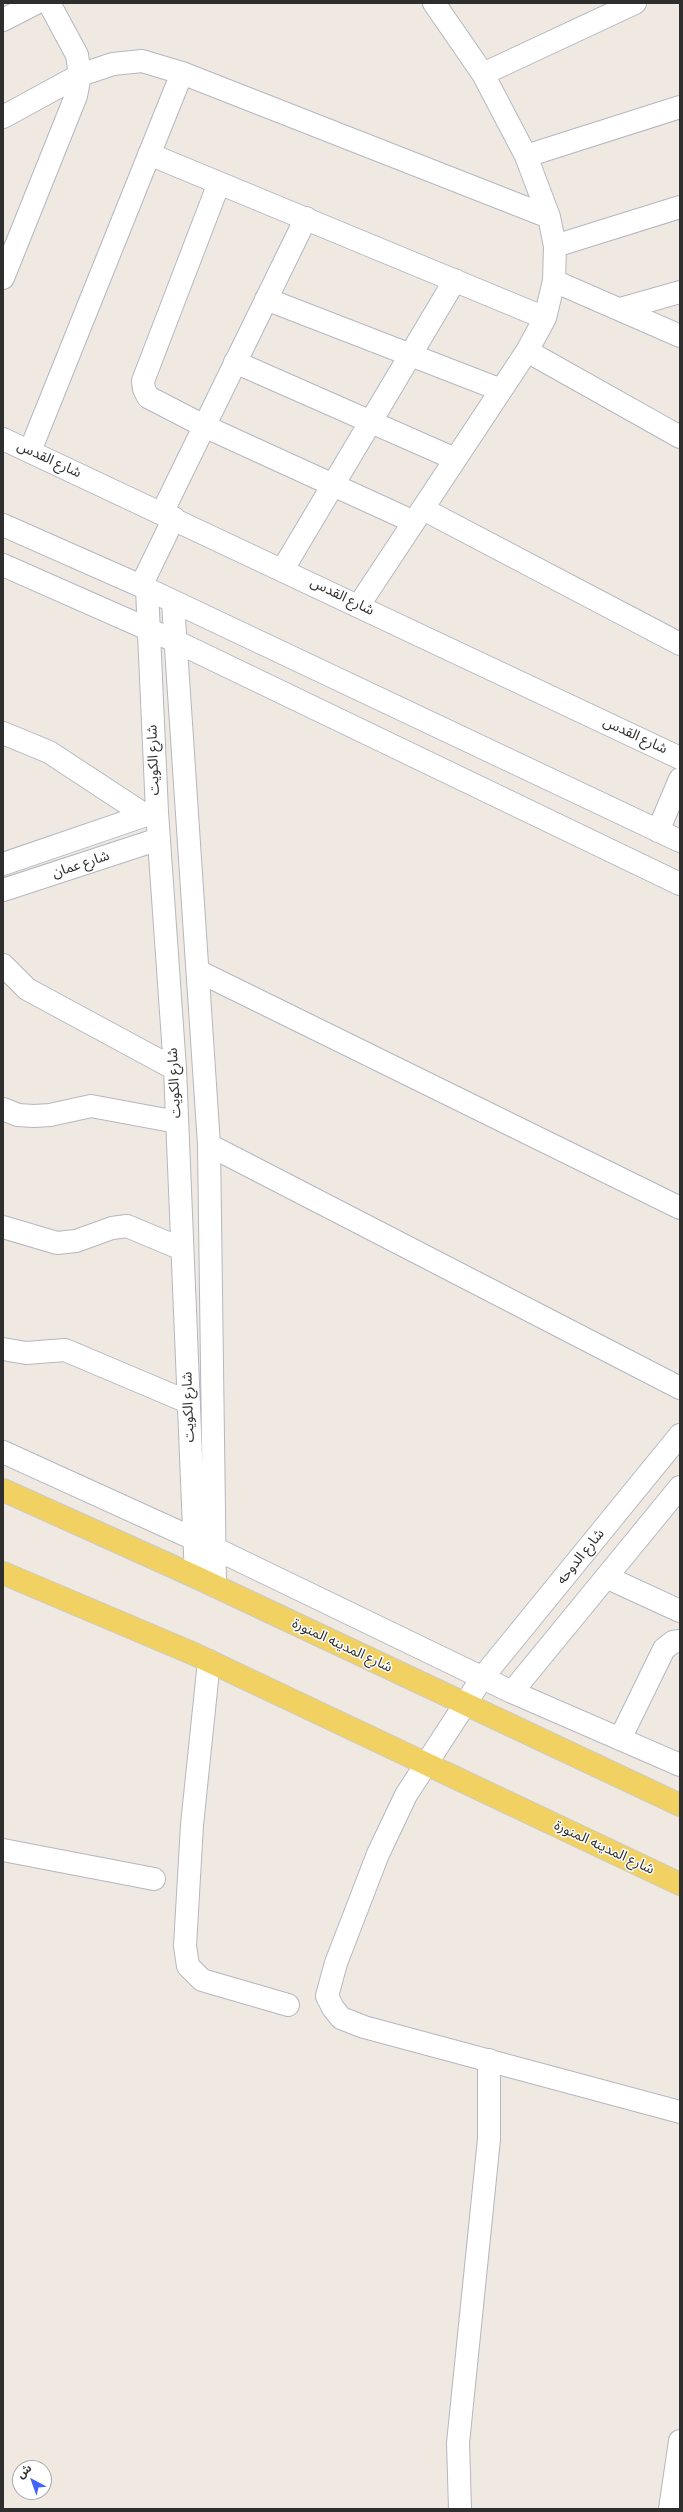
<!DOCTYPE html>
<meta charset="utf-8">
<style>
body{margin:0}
#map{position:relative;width:683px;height:2512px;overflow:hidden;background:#efe9e1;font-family:"Roboto Condensed","Noto Sans Arabic",sans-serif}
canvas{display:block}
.frame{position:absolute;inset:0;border:4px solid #2e2e2e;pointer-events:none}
.north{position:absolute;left:12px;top:2460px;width:40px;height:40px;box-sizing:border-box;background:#fff;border:1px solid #ababab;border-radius:50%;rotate:319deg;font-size:11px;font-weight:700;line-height:16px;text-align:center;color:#2e2e2e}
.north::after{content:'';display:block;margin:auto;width:14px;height:18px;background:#4264fb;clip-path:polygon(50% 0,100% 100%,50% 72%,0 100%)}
</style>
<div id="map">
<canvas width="683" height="2512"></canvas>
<div class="frame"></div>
<div class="north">ش</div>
</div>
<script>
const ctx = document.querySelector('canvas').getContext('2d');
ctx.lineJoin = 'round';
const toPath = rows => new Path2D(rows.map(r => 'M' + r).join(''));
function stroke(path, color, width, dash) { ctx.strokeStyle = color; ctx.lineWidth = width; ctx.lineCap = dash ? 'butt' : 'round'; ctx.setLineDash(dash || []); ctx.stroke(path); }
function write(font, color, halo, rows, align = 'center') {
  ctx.font = font + ' "Roboto Condensed","Noto Sans Arabic",sans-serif'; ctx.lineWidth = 3; ctx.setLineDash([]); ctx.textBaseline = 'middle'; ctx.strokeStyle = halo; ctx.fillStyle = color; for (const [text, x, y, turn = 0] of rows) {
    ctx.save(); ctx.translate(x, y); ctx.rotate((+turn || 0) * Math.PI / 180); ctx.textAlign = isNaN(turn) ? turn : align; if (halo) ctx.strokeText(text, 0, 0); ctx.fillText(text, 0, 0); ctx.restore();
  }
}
const minor = toPath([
 [3,20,36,3],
 [483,74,635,3],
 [3,117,80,75,113,64,142,61,182,73,549,217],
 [149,154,545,318],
 [526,156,680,107],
 [219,183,143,381,144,389,148,397,204,426,414,522],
 [555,246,680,207],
 [3,278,76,96,80,75,77,55,49,3],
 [554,281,680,336],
 [266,299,501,390],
 [620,309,680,292],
 [527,351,680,437],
 [235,362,455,459],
 [3,439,680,758],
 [30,451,182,73],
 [423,509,680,644],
 [162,513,306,218],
 [3,525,141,586,680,841],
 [3,565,175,641,680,884],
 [283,569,455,280],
 [141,586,174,518],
 [147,589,157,812,175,1069,196,1577],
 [173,603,209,1145,215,1586],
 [359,605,527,351,545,318,554,281,555,246,549,217,526,156,483,74,434,3],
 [3,733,49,752,145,815],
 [658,831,680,779],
 [3,864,155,812],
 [3,890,159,839],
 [3,965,27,989,175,1069],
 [198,971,680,1208],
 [3,1109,18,1115,34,1116,50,1115,91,1106,177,1122],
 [209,1145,680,1388],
 [3,1227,57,1243,76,1241,112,1228,127,1226,182,1249],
 [3,1349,26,1353,65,1350,188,1402],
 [680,1435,482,1678,406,1795,378,1854,336,1963,327,1996,333,2008,341,2018,364,2027,680,2112],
 [3,1452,214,1548,512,1692,680,1765],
 [606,1577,680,1611],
 [209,1661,192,1825,185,1946,188,1966,202,1980,288,2005],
 [512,1692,680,1487],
 [620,1739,664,1649,673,1642,680,1641],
 [3,1850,154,1879],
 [460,2509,458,2443,489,2139,489,2060],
 [670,2509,680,2441]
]);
const major = toPath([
 [3,1490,196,1577,680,1805],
 [3,1573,194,1654,680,1884]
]);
const streetNames = [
 ["شارع القدس",49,460,25],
 ["شارع القدس",342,597,26],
 ["شارع القدس",635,736,25],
 ["شارع الكويت",154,760,-92],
 ["شارع عمان",81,865,-18],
 ["شارع الكويت",175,1083,-93],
 ["شارع الكويت",189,1407,-92],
 ["شارع الدوحه",581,1557,-51],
 ["شارع المدينه المنورة",342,1646,25],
 ["شارع المدينه المنورة",604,1848,25]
];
stroke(minor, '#b4b7c1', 24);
stroke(major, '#c9c9c9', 24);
stroke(minor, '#fff', 22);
stroke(major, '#f2d163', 22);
write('14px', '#2e2e2e', '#fff', streetNames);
</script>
